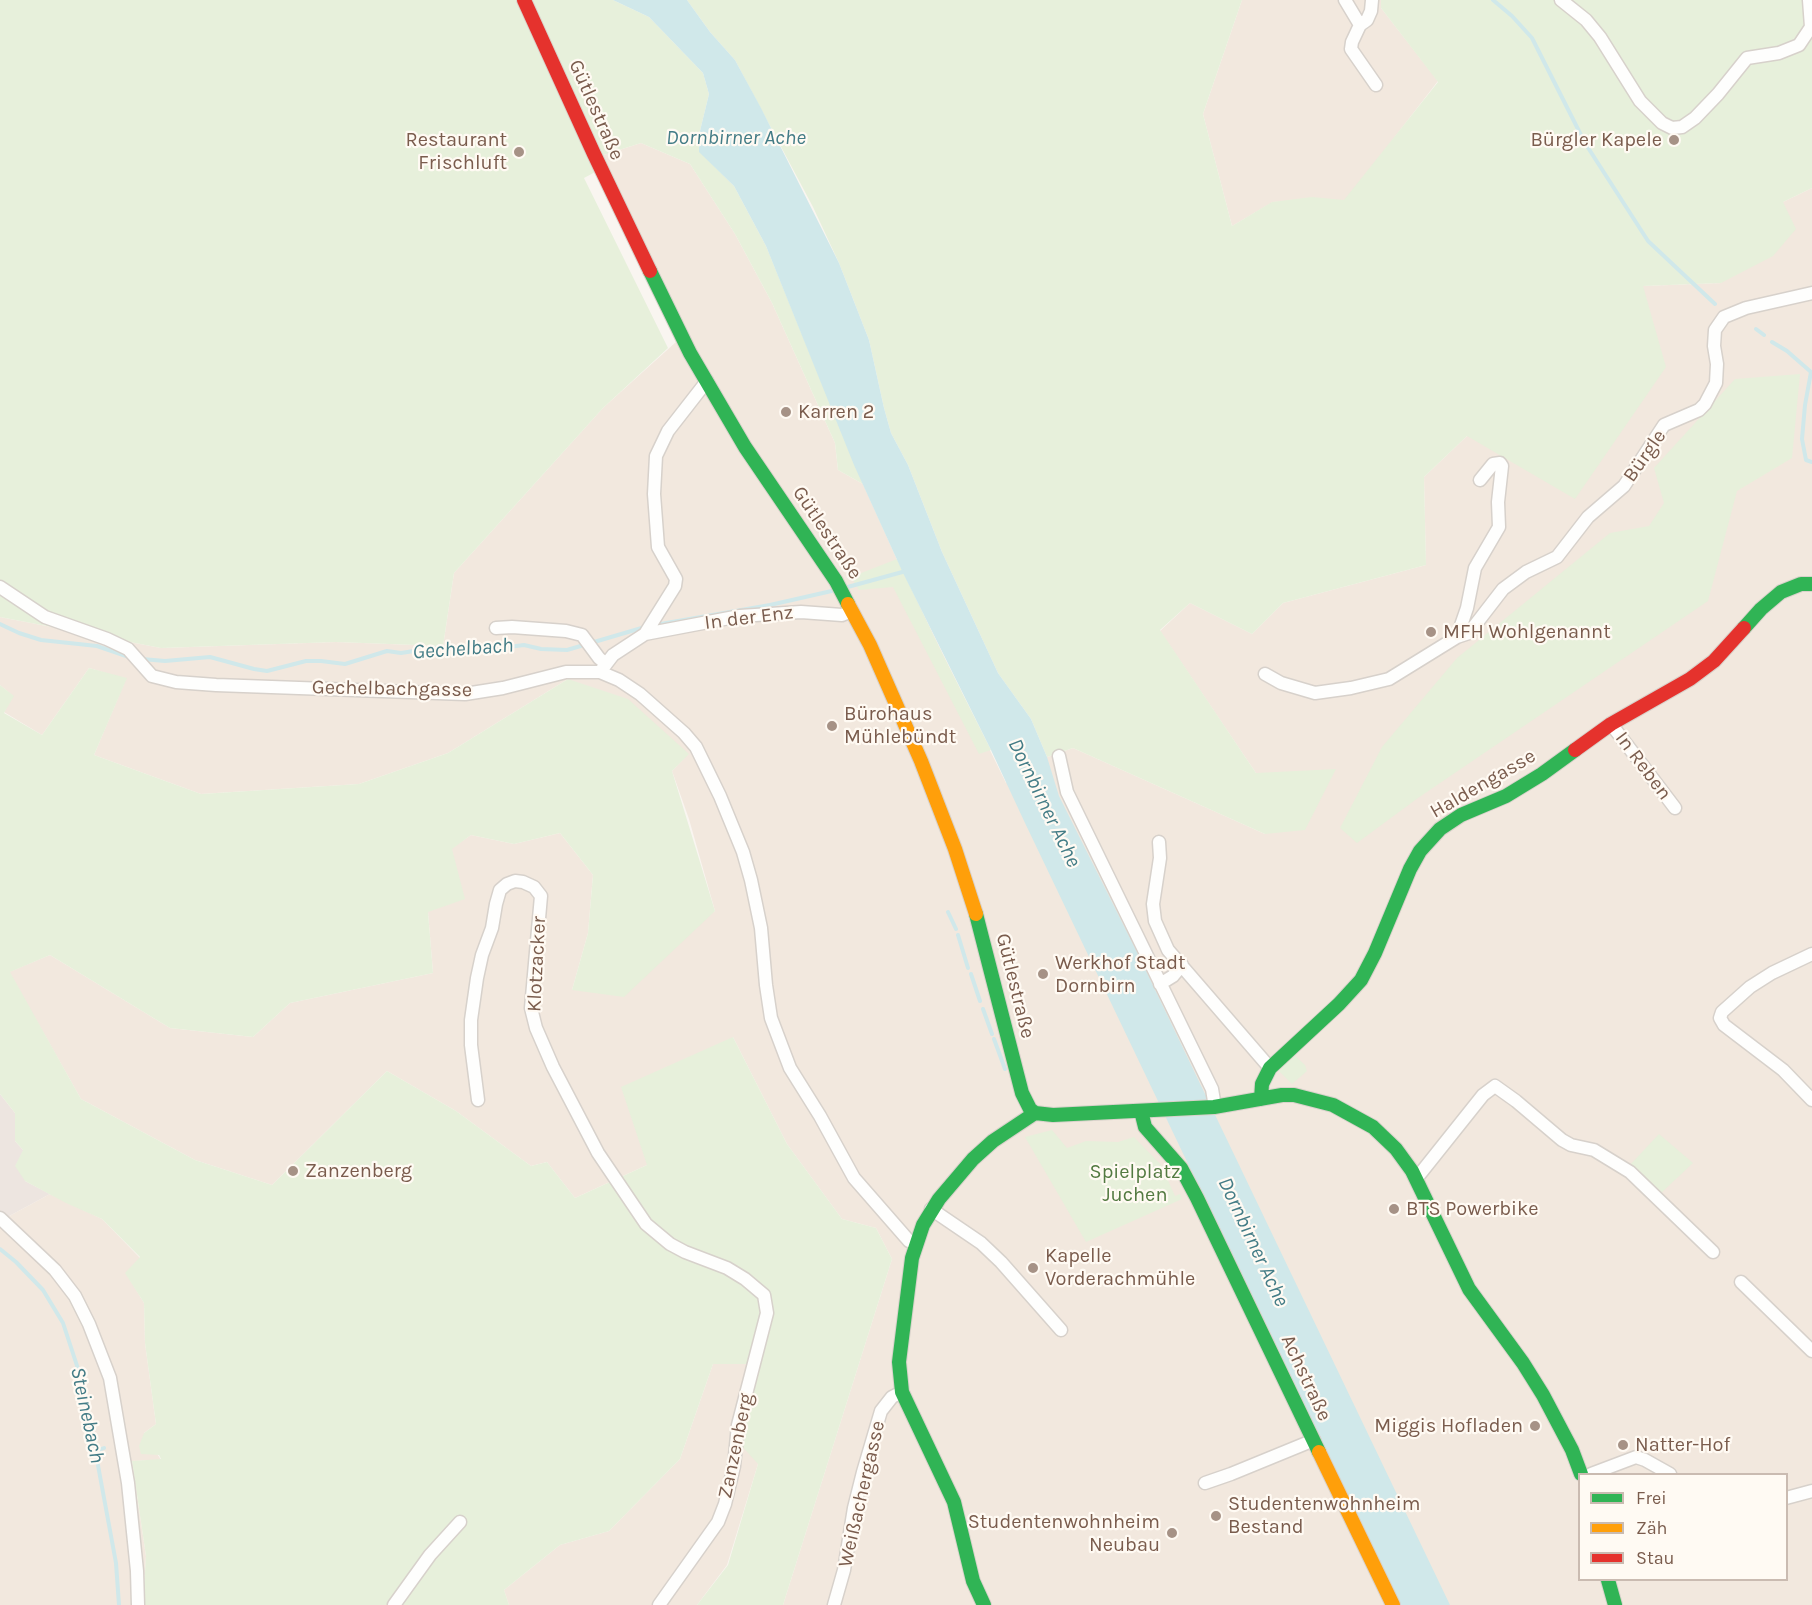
<!DOCTYPE html>
<meta charset="utf-8">
<style>
body{margin:0}
#map{position:relative;width:1812px;height:1605px;overflow:hidden;background:#f9f5f0;font-family:Karla,sans-serif}
canvas{display:block}
.legend{position:absolute;left:1578px;top:1473px;width:210px;height:108px;box-sizing:border-box;background:#fffaf3;border:2px solid #cabbb1;margin:0;padding:8px 10px;list-style:none;font-size:18px;color:#7a5c4d}
.legend li{display:flex;align-items:center;gap:12px;height:30px}
.legend b{width:30px;border:2px solid #cabbb1}
</style>
<div id="map">
<canvas width="1812" height="1605"></canvas>
<ul class="legend">
<li><b style="height:8px;background:#30b455"></b>Frei</li>
<li><b style="height:8px;background:#ff9f0a"></b>Zäh</li>
<li><b style="height:8px;background:#e5322d"></b>Stau</li>
</ul>
</div>
<script>
const ctx = document.querySelector('canvas').getContext('2d');
ctx.lineJoin = 'round';
function fillPath(path, color) { ctx.fillStyle = color; ctx.fill(path, 'evenodd'); }
const toPath = rows => new Path2D(rows.map(r => 'M' + r).join(''));
function stroke(path, color, width, dash) { ctx.strokeStyle = color; ctx.lineWidth = width; ctx.lineCap = dash ? 'butt' : 'round'; ctx.setLineDash(dash || []); ctx.stroke(path); }
function write(font, color, halo, rows, align = 'center') {
  ctx.font = font + ' Karla,sans-serif'; ctx.lineWidth = 4.5; ctx.setLineDash([]); ctx.textBaseline = 'middle'; ctx.strokeStyle = halo; ctx.fillStyle = color; for (const [text, x, y, turn = 0] of rows) {
    ctx.save(); ctx.translate(x, y); ctx.rotate((+turn || 0) * Math.PI / 180); ctx.textAlign = isNaN(turn) ? turn : align; if (halo) ctx.strokeText(text, 0, 0); ctx.fillText(text, 0, 0); ctx.restore();
  }
}
const residential = toPath([
 [1242,0,1381,0,1381,8,1438,81,1346,200,1273,202,1232,226,1203,114],
 [641,143,690,164,735,234,772,303,835,443,838,470,863,484,903,573,1006,783,1047,757,1073,748,1265,834,1256,773,1160,631,1190,603,1252,634,1283,603,1426,565,1424,477,1467,436,1643,286,1721,283,1783,202,1812,188,1812,1605,783,1605,892,1259,876,1228,842,1219,787,1144,733,1037,647,1165,575,1198,547,1162,531,1166,456,1111,387,1071,272,1185,195,1160,81,1099,9,972,50,955,170,1028,253,1037,290,1003,433,973,428,912,452,848,471,835,514,844,560,833,593,875,588,933,572,990,715,911,689,819,672,771,688,754,568,679,448,753,359,784,201,794,94,755,126,679,89,668,42,735,4,712,13,696,0,685,0,617,161,648,336,642,443,646,454,573,603,408,676,342,594,158],
 [1580,1474,1786,1474,1786,1580,1580,1580],
 [50,1194,102,1219,140,1258,126,1273,144,1303,145,1343,156,1424,144,1433,161,1460,132,1461,146,1556,143,1605,0,1605,0,1221],
 [713,1364,749,1364,758,1464,727,1565,697,1605,509,1605,504,1590,560,1545,609,1531,680,1459]
]);
const industrial = toPath([
 [0,1094,15,1113,15,1141,23,1150,25,1181,50,1194,0,1221]
]);
const green = toPath([
 [0,0,613,0,649,17,703,73,709,94,699,135,700,152,734,186,766,246,863,484,838,470,835,443,772,303,735,234,690,164,641,143,594,158,599,170,584,178,668,348,603,408,454,573,443,646,336,642,161,648,0,617],
 [687,0,1242,0,1203,114,1232,226,1272,202,1312,197,1344,200,1438,82,1381,8,1381,0,1812,0,1812,188,1783,202,1796,229,1773,256,1721,283,1643,286,1666,367,1575,499,1467,436,1424,477,1426,565,1283,603,1252,634,1190,603,1160,630,1256,773,1336,769,1305,830,1265,834,1073,748,1047,757,1031,719,998,673,942,552,908,465,891,433,884,408,869,340,839,263,813,207,735,60,710,32],
 [1800,374,1792,458,1737,491,1708,601,1418,798,1357,843,1340,828,1382,747,1457,658,1610,533,1649,526,1664,503,1654,468,1735,379],
 [897,559,941,651,991,750,979,754,893,587,859,590,851,577],
 [89,668,127,678,94,755,201,794,359,784,448,753,568,679,628,699,689,754,672,771,715,911,624,997,572,990,588,933,593,875,560,833,514,844,471,835,452,849,465,899,428,912,433,973,290,1003,253,1037,170,1028,50,955,10,972,81,1099,195,1160,272,1185,387,1071,456,1111,531,1166,547,1162,575,1198,647,1165,621,1087,733,1037,787,1144,842,1219,876,1228,892,1259,783,1605,697,1605,728,1565,758,1464,740,1444,749,1364,713,1364,680,1459,609,1531,560,1545,504,1590,509,1605,143,1605,146,1556,132,1461,161,1459,159,1455,141,1454,139,1446,144,1433,156,1424,145,1343,144,1303,125,1273,140,1257,102,1219,66,1203,25,1181,15,1166,23,1150,15,1141,15,1113,0,1094,0,685,14,696,4,713,42,735],
 [1293,1054,1305,1065,1307,1071,1292,1084,1278,1070],
 [1052,1130,1067,1148,1086,1141,1118,1142,1134,1137,1170,1174,1166,1176,1175,1196,1180,1194,1182,1199,1086,1242,1025,1137],
 [1659,1134,1693,1163,1660,1194,1629,1166]
]);
const water = toPath([
 [613,0,687,0,710,32,735,60,761,108,839,263,869,340,884,408,891,433,908,465,942,552,998,673,1031,719,1047,757,1059,796,1137,952,1450,1605,1399,1605,1025,823,991,750,903,573,854,465,766,246,734,186,699,152,699,135,709,94,703,73,649,17]
]);
const stream = toPath([
 [1493,0,1512,16,1532,38,1585,143,1648,241,1715,304],
 [1756,329,1764,335],
 [1772,342,1787,351,1811,372,1805,405,1802,439,1806,460,1812,462],
 [844,588,906,571],
 [0,624,19,633,41,640,97,646,132,658],
 [655,625,770,605,836,590],
 [142,659,165,661,210,657,254,669,267,671,306,661,321,661,345,664,387,651,401,653,440,647,470,652,524,645,541,649,567,650,645,627],
 [948,912,956,929],
 [958,935,968,968],
 [971,974,980,1001],
 [983,1009,992,1034],
 [994,1039,1005,1069],
 [0,1249,16,1262,43,1290,63,1323,83,1384,116,1563,119,1605],
 [96,1451,104,1448]
]);
const street = toPath([
 [1345,0,1360,25],
 [1372,0,1371,11,1367,20,1360,25,1352,42,1351,49,1376,85],
 [1561,0,1586,20,1600,37,1640,101,1662,123,1672,128,1682,127,1695,118,1718,94,1747,58,1779,53,1799,45,1811,27,1809,0],
 [0,587,45,617,107,639,128,649,152,676,176,682,216,685,465,694,503,688,566,672,600,672,619,680,640,694,684,733,696,747,720,796,743,852,751,880,761,928,766,985,771,1018,790,1068,820,1116,854,1178,909,1241,916,1243],
 [496,628,512,627,566,631,582,635,599,658,606,664],
 [645,634,675,586,676,579,658,547,654,494,656,456,668,431,707,381],
 [1457,637,1467,608,1475,568,1499,527,1498,502,1502,466,1500,463,1493,464,1480,480],
 [600,672,613,655,645,634,740,616,801,612,842,615,852,611],
 [1265,674,1281,683,1315,693,1351,688,1389,679,1457,637,1469,633,1503,589,1526,572,1557,557,1588,517,1624,486,1664,425,1699,410,1705,404,1716,383,1717,364,1714,346,1715,330,1724,317,1746,308,1812,293],
 [1611,724,1675,808],
 [1059,756,1067,792,1212,1089,1215,1107],
 [1159,842,1160,858,1153,904,1155,921,1168,950,1270,1068],
 [1812,954,1772,973,1750,987,1722,1012,1720,1018,1724,1025,1783,1070,1812,1100],
 [1160,984,1173,976,1182,965],
 [478,1100,471,1045,471,1020,477,978,482,955,492,928,496,904,500,890,507,884,515,881,523,882,534,887,541,896,531,1008,536,1028,553,1067,598,1153,646,1224,670,1244,685,1252,727,1268,745,1279,764,1295,767,1313,738,1425,734,1466,725,1504,718,1522,659,1605],
 [1416,1179,1483,1095,1495,1086,1516,1101,1562,1140,1571,1145,1594,1150,1630,1172,1713,1252],
 [931,1209,981,1243,1001,1262,1061,1330],
 [0,1218,55,1270,75,1296,89,1324,110,1378,128,1483,137,1571,138,1605],
 [1741,1282,1812,1351],
 [1591,1474,1636,1457,1645,1460,1670,1474],
 [1205,1483,1231,1474,1314,1440],
 [1786,1498,1812,1491],
 [394,1605,430,1555,460,1522],
 [834,1605,844,1570,854,1508,863,1472,881,1411,892,1397,902,1392]
]);
const fast = toPath([
 [650,271,690,353,745,447,836,581,848,604],
 [1744,628,1761,609,1781,592,1801,584,1812,584],
 [976,914,1022,1093,1030,1109,1035,1113],
 [1261,1099,1262,1084,1270,1068,1339,1004,1361,980,1375,953,1410,869,1420,851,1440,829,1461,815,1506,796,1542,774,1575,750],
 [1141,1111,1145,1127,1181,1168,1197,1198,1319,1452],
 [1035,1113,1053,1115,1214,1107,1282,1095,1294,1095,1333,1105,1373,1127,1396,1149,1412,1171,1469,1289,1523,1363,1543,1395,1572,1450,1581,1474],
 [1608,1580,1615,1605],
 [984,1605,973,1581,954,1502,902,1392,899,1362,912,1258,923,1225,939,1199,973,1159,993,1141,1035,1113]
]);
const slow = toPath([
 [848,604,870,645,921,761,955,849,976,914],
 [1319,1452,1393,1605]
]);
const jam = toPath([
 [524,0,594,154,650,271],
 [1575,750,1611,724,1690,679,1714,661,1744,628]
]);
const markers = [
 [1674,140,6,"#a69286"],
 [519,152,6,"#a69286"],
 [786,412,6,"#a69286"],
 [1431,632,6,"#a69286"],
 [832,726,6,"#a69286"],
 [1043,974,6,"#a69286"],
 [293,1171,6,"#a69286"],
 [1394,1209,6,"#a69286"],
 [1033,1268,6,"#a69286"],
 [1535,1426,6,"#a69286"],
 [1623,1445,6,"#a69286"],
 [1216,1516,6,"#a69286"],
 [1172,1533,6,"#a69286"]
];
const streetNames = [
 ["Gütlestraße",596,110,66],
 ["Bürgle",1645,456,-55],
 ["Gütlestraße",827,533,56],
 ["In der Enz",749,618,-7],
 ["Gechelbachgasse",392,689,1],
 ["In Reben",1643,766,53],
 ["Haldengasse",1483,784,-30],
 ["Klotzacker",537,964,-87],
 ["Gütlestraße",1015,986,76],
 ["Achstraße",1306,1378,65],
 ["Zanzenberg",736,1446,-78],
 ["Weißachergasse",862,1494,-77]
];
const poiNames = [
 ["Restaurant",507,140,"right"],
 ["Frischluft",507,163,"right"],
 ["Bürgler Kapele",1662,140,"right"],
 ["Karren 2",798,412],
 ["MFH Wohlgenannt",1443,632],
 ["Bürohaus",844,714],
 ["Mühlebündt",844,737],
 ["Werkhof Stadt",1055,963],
 ["Dornbirn",1055,986],
 ["Zanzenberg",305,1171],
 ["BTS Powerbike",1406,1209],
 ["Kapelle",1045,1256],
 ["Vorderachmühle",1045,1279],
 ["Miggis Hofladen",1523,1426,"right"],
 ["Natter-Hof",1635,1445],
 ["Studentenwohnheim",1228,1504],
 ["Bestand",1228,1527],
 ["Studentenwohnheim",1160,1522,"right"],
 ["Neubau",1160,1545,"right"]
];
const parkNames = [
 ["Spielplatz",1135,1172],
 ["Juchen",1135,1195]
];
const waterNames = [
 ["Dornbirner Ache",736,138],
 ["Gechelbach",463,649,-4],
 ["Dornbirner Ache",1044,803,64],
 ["Dornbirner Ache",1253,1242,65],
 ["Steinebach",87,1415,78]
];
fillPath(residential, '#f2e8de');
fillPath(industrial, '#ede5e0');
fillPath(green, '#e7f0db');
fillPath(water, '#d0e8ea');
stroke(stream, '#d0e8ea', 4);
stroke(street, '#d7d1cb', 15);
stroke(fast, '#d9d2cb', 16);
stroke(slow, '#d9d2cb', 16);
stroke(jam, '#d9d2cb', 16);
stroke(street, '#fefefd', 12);
stroke(fast, '#30b455', 14);
stroke(slow, '#ff9f0a', 14);
stroke(jam, '#e5322d', 14);
for (const [x, y, r, color] of markers) { const dot = new Path2D(); dot.arc(x, y, r, 0, 2 * Math.PI); ctx.fillStyle = color; ctx.fill(dot); stroke(dot, '#fffaf3', 2); }
write('20px', '#7a5c4d', '#fffaf3', streetNames);
write('20px', '#7a5c4d', '#fffaf3', poiNames, 'left');
write('20px', '#537a41', '#fffaf3', parkNames);
write('italic 21px', '#437c86', '#fffaf3', waterNames);
</script>
